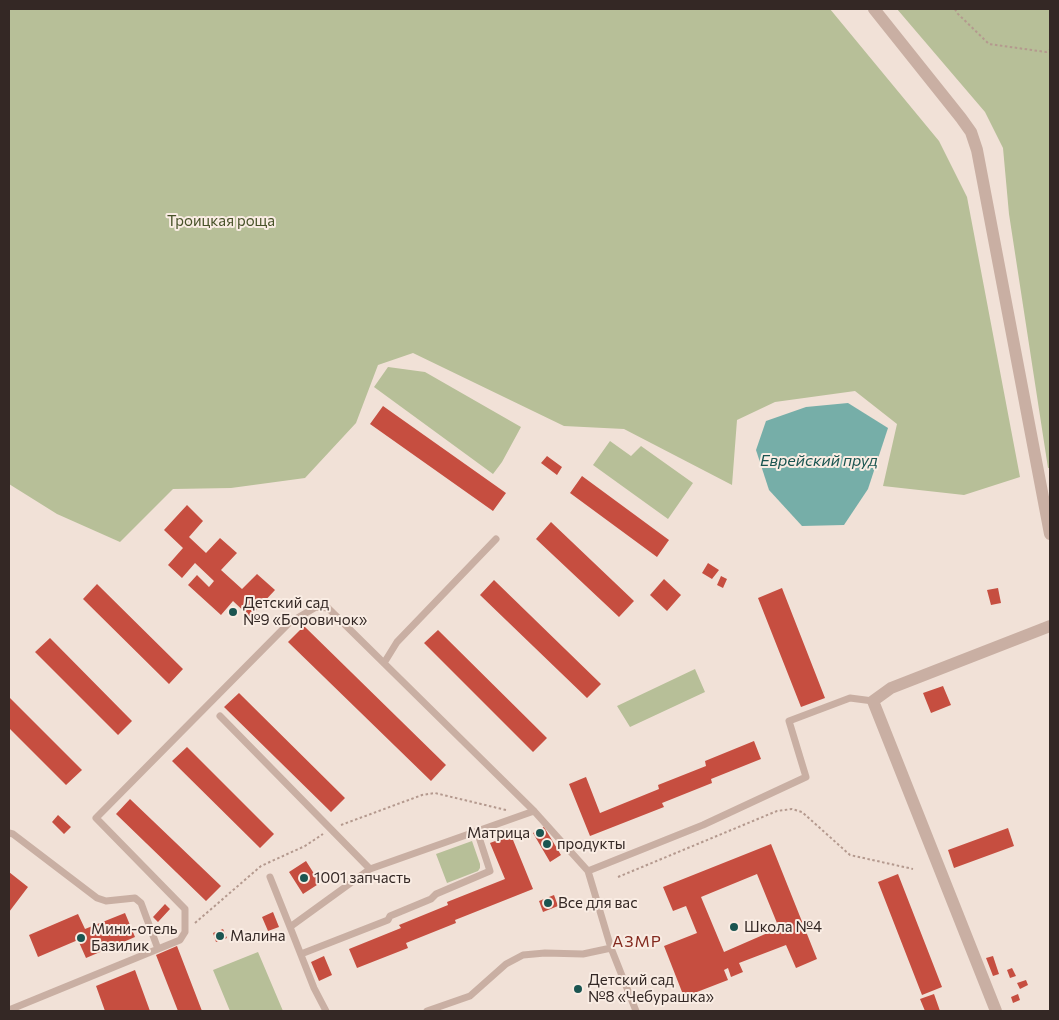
<!DOCTYPE html>
<meta charset="utf-8">
<style>
body{margin:0}
#map{position:relative;width:1059px;height:1020px;overflow:hidden;background:#f1e1d7;font-family:Commissioner,sans-serif}
canvas{display:block}
.frame{position:absolute;inset:0;border:10px solid #342825;pointer-events:none}
</style>
<div id="map">
<canvas width="1059" height="1020"></canvas>
<div class="frame"></div>
</div>
<script>
const ctx = document.querySelector('canvas').getContext('2d');
ctx.lineJoin = 'round';
function fillPath(path, color) { ctx.fillStyle = color; ctx.fill(path, 'evenodd'); }
const toPath = rows => new Path2D(rows.map(r => 'M' + r).join(''));
function stroke(path, color, width, dash) { ctx.strokeStyle = color; ctx.lineWidth = width; ctx.lineCap = dash ? 'butt' : 'round'; ctx.setLineDash(dash || []); ctx.stroke(path); }
function write(font, color, halo, rows, align = 'center') {
  ctx.font = font + ' Commissioner,sans-serif'; ctx.lineWidth = 4; ctx.setLineDash([]); ctx.textBaseline = 'middle'; ctx.strokeStyle = halo; ctx.fillStyle = color; for (const [text, x, y, turn = 0] of rows) {
    ctx.save(); ctx.translate(x, y); ctx.rotate((+turn || 0) * Math.PI / 180); ctx.textAlign = isNaN(turn) ? turn : align; if (halo) ctx.strokeText(text, 0, 0); ctx.fillText(text, 0, 0); ctx.restore();
  }
}
const green = toPath([
 [9,9,830,9,939,141,967,197,1020,477,964,495,883,486,897,424,855,391,775,402,737,420,732,485,624,429,564,426,413,353,378,365,356,423,305,478,231,488,173,489,120,542,57,514,9,484],
 [897,9,1050,9,1050,468,1048,468,1009,214,1003,148,985,112],
 [388,367,425,372,521,427,502,462,493,474,374,387],
 [610,441,631,456,641,446,693,483,668,519,593,465],
 [695,669,705,692,630,727,617,706],
 [472,841,480,864,480,868,478,871,447,883,436,854],
 [258,952,283,1011,230,1011,213,970]
]);
const water = toPath([
 [848,403,888,428,868,489,844,525,802,526,769,490,756,450,766,421,806,407]
]);
const building = toPath([
 [383,406,506,493,493,511,370,424],
 [547,456,562,467,557,475,541,463],
 [582,476,669,540,657,557,570,493],
 [187,505,203,521,189,537,206,553,220,538,237,553,221,570,242,589,257,574,275,590,250,617,233,601,221,615,188,585,197,575,209,587,214,581,195,563,182,578,168,565,183,548,164,530],
 [551,522,634,601,619,617,536,539],
 [708,563,719,570,712,579,702,573],
 [721,576,727,579,723,588,717,585],
 [664,579,681,595,667,611,650,595],
 [494,580,601,684,587,698,480,595],
 [97,584,183,669,169,684,83,599],
 [782,588,825,698,801,707,758,598],
 [998,588,1001,603,991,605,987,590],
 [304,626,446,765,431,781,288,642],
 [438,630,547,738,533,752,424,643],
 [50,638,132,721,118,735,35,652],
 [943,686,951,705,931,713,923,693],
 [239,693,345,798,331,812,224,707],
 [9,697,82,770,66,785,9,728],
 [754,741,761,759,711,779,712,783,662,803,664,807,590,836,569,784,586,777,600,813,659,789,658,785,706,766,705,761],
 [187,747,274,834,260,848,172,761],
 [130,799,221,886,206,901,116,814],
 [58,815,71,827,64,834,52,822],
 [544,827,561,855,550,862,533,833],
 [1008,828,1014,846,954,868,948,850],
 [511,835,533,889,455,920,456,923,406,943,408,948,357,968,349,949,401,928,399,925,448,905,447,902,505,879,490,843],
 [771,844,817,959,796,968,786,945,739,963,743,972,731,977,728,968,724,970,728,980,684,997,664,946,697,933,686,906,673,911,663,887],
 [757,874,779,928,724,952,701,897],
 [306,861,320,883,303,894,289,872],
 [9,872,28,887,9,912],
 [898,874,942,987,922,995,878,882],
 [554,895,558,906,543,912,539,901],
 [165,904,170,909,158,922,153,917],
 [273,912,279,927,268,931,262,917],
 [125,913,135,937,86,958,78,940,38,957,29,935,78,914,85,929],
 [223,929,227,938,216,942,213,933],
 [177,946,202,1011,178,1011,156,955],
 [324,956,332,975,319,981,311,962],
 [993,956,999,974,993,976,986,958],
 [1012,968,1016,976,1010,978,1007,970],
 [135,970,150,1011,105,1011,96,986],
 [1026,980,1028,985,1020,989,1017,983],
 [934,994,940,1011,925,1011,920,999],
 [1018,994,1020,1000,1013,1003,1011,997]
]);
const path = toPath([
 [955,9,957,13,989,44,1046,52,1050,50],
 [341,825,422,795,435,793,506,810],
 [618,877,777,811,792,809,802,812,850,855,913,869],
 [195,923,261,866,305,846,323,834]
]);
const lane = toPath([
 [384,663,397,642,496,539],
 [220,716,370,869],
 [9,833,13,834,97,898,106,901,135,898,141,903,158,949],
 [588,871,611,948,636,1011],
 [270,877,290,927],
 [301,954,388,920,390,916,431,899,436,894,490,871,477,831],
 [9,1010,180,940,185,932,185,909,96,818,289,623,316,607,328,608,534,811,588,871,703,825,806,777,789,721,850,698,873,701],
 [326,1011,314,988,290,927,370,869,534,811],
 [427,1011,470,996,506,964,523,955,545,953,583,954,611,948]
]);
const street = toPath([
 [874,9,961,118,971,132,977,150,1050,534],
 [996,1011,873,701,891,688,1050,626]
]);
const markers = [
 [233,612,5,"#1b5551"],
 [540,833,5,"#1b5551"],
 [547,844,5,"#1b5551"],
 [304,878,5,"#1b5551"],
 [548,903,5,"#1b5551"],
 [734,927,5,"#1b5551"],
 [220,936,5,"#1b5551"],
 [81,938,5,"#1b5551"],
 [578,989,5,"#1b5551"]
];
const parkNames = [
 ["Троицкая роща",221,221]
];
const poiNames = [
 ["Детский сад",243,603],
 ["№9 «Боровичок»",243,620],
 ["Матрица",530,833,"right"],
 ["продукты",557,844],
 ["1001 запчасть",314,878],
 ["Все для вас",558,903],
 ["Школа №4",744,927],
 ["Мини-отель",91,929],
 ["Базилик",91,946],
 ["Малина",230,936],
 ["Детский сад",588,980],
 ["№8 «Чебурашка»",588,997]
];
const waterNames = [
 ["Еврейский пруд",819,461]
];
const neighbourhoodNames = [
 ["АЗМР",637,942]
];
fillPath(green, '#b7bf98');
fillPath(water, '#76aea8');
fillPath(building, '#c64e40');
stroke(path, '#b4998e', 2, [2.5, 2.5]);
stroke(lane, '#c9afa3', 7);
stroke(street, '#c9afa3', 12);
for (const [x, y, r, color] of markers) { const dot = new Path2D(); dot.arc(x, y, r, 0, 2 * Math.PI); ctx.fillStyle = color; ctx.fill(dot); stroke(dot, '#f9ece3', 2); }
write('15px', '#485229', '#f9ece3', parkNames);
write('15px', '#342825', '#f9ece3', poiNames, 'left');
write('italic 16px', '#1b5551', '#f9ece3', waterNames);
ctx.letterSpacing = '1px';
write('16px', '#83291e', '#f9ece3', neighbourhoodNames);
ctx.letterSpacing = '0px';
</script>
